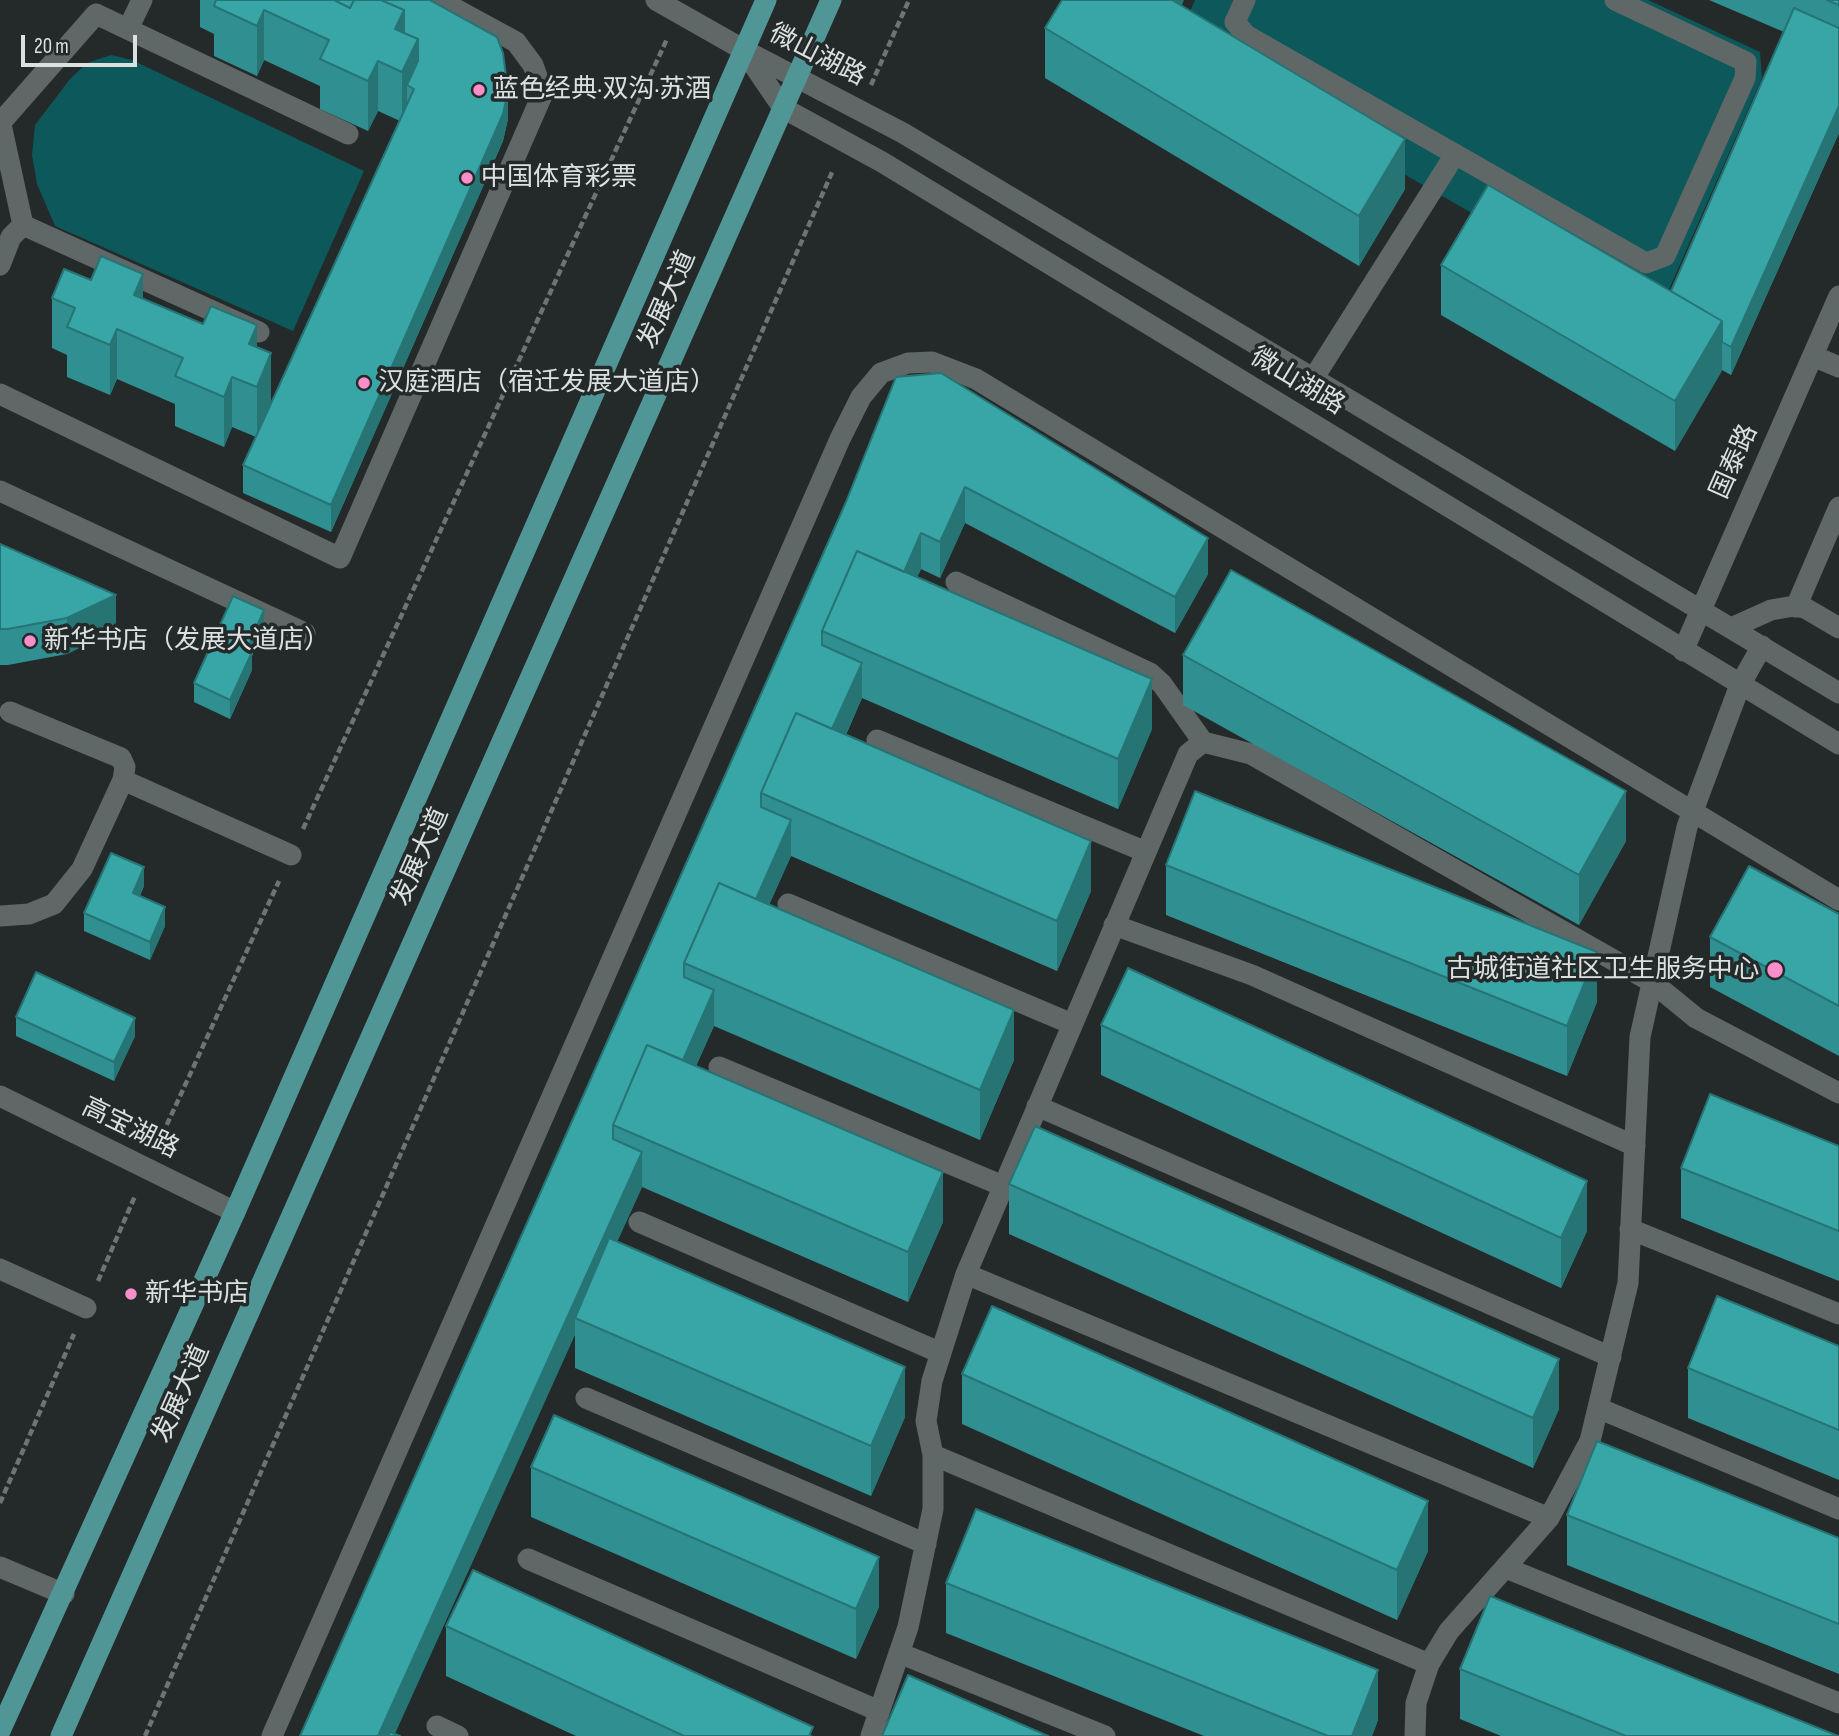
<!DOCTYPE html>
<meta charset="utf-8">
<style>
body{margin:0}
#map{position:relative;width:1839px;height:1736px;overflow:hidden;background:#242a2a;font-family:"Sofia Sans Condensed",sans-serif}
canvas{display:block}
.scale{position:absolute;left:21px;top:35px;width:116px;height:32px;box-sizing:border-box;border:4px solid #dce0e0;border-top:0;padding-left:9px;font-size:21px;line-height:24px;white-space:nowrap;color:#dce0e0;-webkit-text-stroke:5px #242a2a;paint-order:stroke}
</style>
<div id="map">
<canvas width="1839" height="1736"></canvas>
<div class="scale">20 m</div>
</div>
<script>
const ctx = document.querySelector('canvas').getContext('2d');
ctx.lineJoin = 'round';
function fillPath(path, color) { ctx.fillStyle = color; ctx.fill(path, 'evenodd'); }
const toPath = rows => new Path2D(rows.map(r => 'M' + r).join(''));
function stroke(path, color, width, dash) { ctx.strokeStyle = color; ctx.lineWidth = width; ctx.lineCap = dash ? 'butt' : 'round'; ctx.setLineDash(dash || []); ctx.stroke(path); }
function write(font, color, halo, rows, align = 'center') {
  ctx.font = font + ' "Sofia Sans Condensed","Noto Sans SC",sans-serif'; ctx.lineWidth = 7; ctx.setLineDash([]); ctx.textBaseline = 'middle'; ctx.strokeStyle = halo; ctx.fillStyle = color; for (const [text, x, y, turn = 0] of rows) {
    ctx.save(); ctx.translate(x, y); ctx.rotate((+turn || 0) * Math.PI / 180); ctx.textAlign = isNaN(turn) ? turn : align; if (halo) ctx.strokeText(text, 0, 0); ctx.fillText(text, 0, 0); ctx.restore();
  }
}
const green = toPath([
 [1195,0,1648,0,1760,52,1762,78,1660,310,1641,310,1205,60,1183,27],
 [111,55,132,60,364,171,293,331,55,226,37,184,32,155,35,125,70,79,87,63]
]);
const path = toPath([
 [871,85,909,0],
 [303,829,667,39],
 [158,1144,279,881],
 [98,1281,135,1196],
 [0,1503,74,1334],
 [145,1736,833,170]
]);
const minor = toPath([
 [656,0,744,50,903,133,1839,693],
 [1245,0,1235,22,1246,35,1646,263,1665,256,1745,78,1746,62,1615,0],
 [128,29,142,0],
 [747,55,783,108,882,162,1839,744],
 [0,120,23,225,259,332],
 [2,121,96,14,348,134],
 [0,265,11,237,23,225],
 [1813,356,1839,367],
 [1313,379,1454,156],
 [0,394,340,558,543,93,533,65,516,42,439,0],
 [0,491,305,633],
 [956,582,1150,673,1162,684,1203,742],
 [1796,607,1839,507],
 [1731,628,1771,610,1794,606,1805,608,1839,628],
 [1683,651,1839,296],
 [10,712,121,758,125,767,123,780],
 [877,740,1146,852],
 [788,904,1072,1024],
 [0,916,29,914,54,904,82,869,123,780,291,855],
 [1114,925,1252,975,1635,1146],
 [719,1067,1003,1186],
 [0,1096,235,1212],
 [1037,1106,1611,1357],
 [639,1222,941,1353],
 [1630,1229,1839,1314],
 [0,1269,86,1308],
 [966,1274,1549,1518],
 [586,1398,926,1544],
 [1598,1408,1839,1509],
 [933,1455,1429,1664],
 [528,1559,879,1711],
 [0,1567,64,1594],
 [1506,1568,1839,1703],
 [899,1653,1105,1736],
 [437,1726,458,1736],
 [272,1736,840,439,861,397,881,373,908,363,932,362,976,379,1839,900],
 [871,1736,908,1627,933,1509,933,1455,926,1421,932,1381,966,1274,1188,754,1203,742,1251,754,1652,982,1696,1018,1839,1093],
 [1415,1736,1416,1703,1429,1664,1449,1631,1549,1518,1590,1441,1628,1283,1640,1037,1687,827,1740,685,1762,646]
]);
const major = toPath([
 [0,1731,235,1212,766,0],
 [61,1736,831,0]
]);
const wall = toPath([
 [200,0,430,0,508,119,503,141,331,532,243,493,243,465,256,437,232,427,224,447,175,426,175,404,117,379,110,395,67,377,67,355,52,348,52,298,91,280,143,299,257,347,271,403,400,121,378,111,368,131,320,109,320,86,264,60,257,76,214,56,214,34,200,27],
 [1709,0,1839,0,1839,133,1731,375,1722,370,1675,451,1441,315,1441,265,1671,291,1784,32],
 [1182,6,1405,189,1359,266,1045,78,1045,28],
 [896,377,1208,574,1175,633,965,523,940,578,921,569,917,577,1152,729,1118,809,862,698,846,735,1091,891,1057,971,791,856,769,905,1014,1060,980,1140,714,1026,696,1066,943,1222,908,1302,642,1187,617,1242,905,1417,871,1496,575,1368,575,1335,300,1736,846,502],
 [0,544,116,630,67,654,8,665,0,665],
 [264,628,252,656,252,670,230,719,194,702,194,683],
 [1183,655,1626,841,1579,925,1183,705],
 [1166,865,1597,1002,1567,1076,1166,915],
 [144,886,140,896,165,926,150,960,84,931,84,913],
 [1839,914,1839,1056,1710,987,1710,937],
 [16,1017,135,1036,114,1081,16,1036],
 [1101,1025,1587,1231,1561,1288,1101,1075],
 [1839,1146,1839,1281,1681,1218,1681,1168],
 [1009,1184,1559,1409,1533,1468,1009,1234],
 [1839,1346,1839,1480,1688,1418,1688,1368],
 [962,1374,1428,1551,1397,1620,962,1424],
 [531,1467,879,1607,856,1659,531,1517],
 [1567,1515,1839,1538,1839,1674,1567,1565],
 [946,1583,1378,1720,1372,1736,1204,1736,946,1633],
 [446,1626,813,1736,576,1736,446,1676],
 [1460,1669,1838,1736,1501,1736,1460,1719]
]);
const shadedWall = toPath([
 [1173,0,1184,0,1165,46],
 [264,10,264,60,257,76,257,26],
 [404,10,404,55,395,29],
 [418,39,418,89,414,89,407,85,407,112,402,122,402,72],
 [378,61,378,111,368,131,368,81],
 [508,91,508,119,503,141,331,532,331,505],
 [1839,106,1839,133,1731,375,1731,347],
 [1405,139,1405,189,1359,266,1359,216],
 [143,274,143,324,134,295],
 [1722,321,1722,371,1675,451,1675,401],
 [257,325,257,375,249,344],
 [117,329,117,379,110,395,110,345],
 [271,353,271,403,257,437,257,387],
 [232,377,232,427,224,447,224,397],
 [965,487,965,523,940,578,940,542],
 [921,533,921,569,898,619,898,584],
 [1208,538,1208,574,1175,633,1175,597],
 [116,595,116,630,67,654,67,618],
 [264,610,264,628,252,656,252,670,230,719,230,700,247,649],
 [862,663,862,698,827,777,827,741],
 [1152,679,1152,729,1118,809,1118,759],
 [1626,791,1626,841,1579,925,1579,875],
 [791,820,791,856,750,947,750,911],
 [1091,841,1091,891,1057,971,1057,921],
 [144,867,144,886,133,911,133,893],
 [165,907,165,926,150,960,150,942],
 [1597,952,1597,1002,1567,1076,1567,1026],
 [714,990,714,1026,677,1108,677,1072],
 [1014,1010,1014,1060,980,1140,980,1090],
 [135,1018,135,1036,114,1081,114,1062],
 [642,1152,642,1187,581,1321,575,1318,575,1335,394,1736,378,1736],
 [943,1172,943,1222,908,1302,908,1252],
 [1587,1181,1587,1231,1561,1288,1561,1238],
 [1559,1359,1559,1409,1533,1468,1533,1418],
 [905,1367,905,1417,871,1496,871,1446],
 [1428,1501,1428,1551,1397,1620,1397,1570],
 [879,1557,879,1607,856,1659,856,1609],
 [1378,1670,1378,1720,1372,1736,1352,1736]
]);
const building = toPath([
 [216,0,334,0,350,8,354,0,381,0,404,10,395,29,418,39,402,72,378,61,368,81,320,59,329,40,264,10,257,26,214,6,216,0],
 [334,0,354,0,350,8,334,0],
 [381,0,430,0,497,37,503,53,508,91,503,114,331,505,243,465,414,89,407,85,418,61,418,39,404,33,404,10,381,0],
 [1062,0,1172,0,1405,139,1359,216,1045,28,1062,0],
 [1827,0,1839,0,1839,5,1827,0],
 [1794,8,1839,28,1839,106,1731,347,1722,342,1722,321,1671,291,1794,8],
 [1488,185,1722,321,1675,401,1441,265,1488,185],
 [101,256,143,274,134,295,203,324,211,306,257,325,249,344,271,353,257,387,232,377,224,397,175,376,183,358,117,329,110,345,67,327,75,308,52,298,64,269,91,280,101,256],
 [941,373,1208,538,1175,597,965,487,940,542,921,533,904,572,857,551,822,631,822,645,862,663,832,729,796,713,761,793,761,807,791,820,756,899,719,883,684,963,684,977,714,990,683,1060,647,1045,613,1125,613,1139,642,1152,378,1736,300,1736,846,502,896,377,941,373],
 [0,544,116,595,67,618,8,629,0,629,0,544],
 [857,551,1152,679,1118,759,822,631,857,551],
 [1231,570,1626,791,1579,875,1183,655,1231,570],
 [233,596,264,610,247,649,252,652,230,700,194,683,233,596],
 [796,713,1091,841,1057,921,761,793,796,713],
 [1195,791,1597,952,1567,1026,1166,865,1195,791],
 [111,853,144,867,133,893,165,907,150,942,84,913,111,853],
 [1749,866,1839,914,1839,1006,1710,937,1749,866],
 [719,883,1014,1010,980,1090,684,963,719,883],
 [1128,968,1587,1181,1561,1238,1101,1025,1128,968],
 [36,972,135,1018,114,1062,16,1017,36,972],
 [647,1045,943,1172,908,1252,613,1125,647,1045],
 [1710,1094,1839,1146,1839,1231,1681,1168,1710,1094],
 [1035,1126,1559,1359,1533,1418,1009,1184,1035,1126],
 [609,1238,905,1367,871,1446,575,1318,609,1238],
 [1717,1296,1839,1346,1839,1430,1688,1368,1717,1296],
 [992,1306,1428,1501,1397,1570,962,1374,992,1306],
 [554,1415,879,1557,856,1609,531,1467,554,1415],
 [1597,1441,1839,1538,1839,1624,1567,1515,1597,1441],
 [976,1509,1378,1670,1352,1736,1328,1736,946,1583,976,1509],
 [473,1570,813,1727,809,1736,684,1736,446,1626,473,1570],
 [1490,1596,1838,1736,1626,1736,1460,1669,1490,1596],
 [908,1675,1048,1736,882,1736,908,1675],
 [390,1732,400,1736,388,1736,390,1732]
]);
const markers = [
 [479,90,7,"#f98fca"],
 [467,178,7,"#f98fca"],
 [364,383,7,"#f98fca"],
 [30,641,7,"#f98fca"],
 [1775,970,9,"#f98fca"],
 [131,1294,7,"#f98fca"]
];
const streetNames = [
 ["微山湖路",817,56,27],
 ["发展大道",668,300,-66],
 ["微山湖路",1297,382,31],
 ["国泰路",1735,462,-66],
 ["发展大道",421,857,-66],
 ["高宝湖路",130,1129,26],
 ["发展大道",182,1394,-66]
];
const poiNames = [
 ["蓝色经典·双沟·苏酒",493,90],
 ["中国体育彩票",481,178],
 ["汉庭酒店（宿迁发展大道店）",378,383],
 ["新华书店（发展大道店）",44,641],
 ["古城街道社区卫生服务中心",1759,970,"right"],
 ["新华书店",145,1294]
];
fillPath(green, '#0d585a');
stroke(path, '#6e7373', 4.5, [7, 3.5]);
stroke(minor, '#606767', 21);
stroke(major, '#519697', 21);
fillPath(wall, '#308f90');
fillPath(shadedWall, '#277475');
fillPath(building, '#38a6a7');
stroke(building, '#277475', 2);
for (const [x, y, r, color] of markers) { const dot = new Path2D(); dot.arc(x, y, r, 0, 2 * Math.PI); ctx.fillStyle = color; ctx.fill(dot); stroke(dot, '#242a2a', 2.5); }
write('26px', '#dce0e0', '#242a2a', streetNames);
write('26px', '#dce0e0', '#242a2a', poiNames, 'left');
</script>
